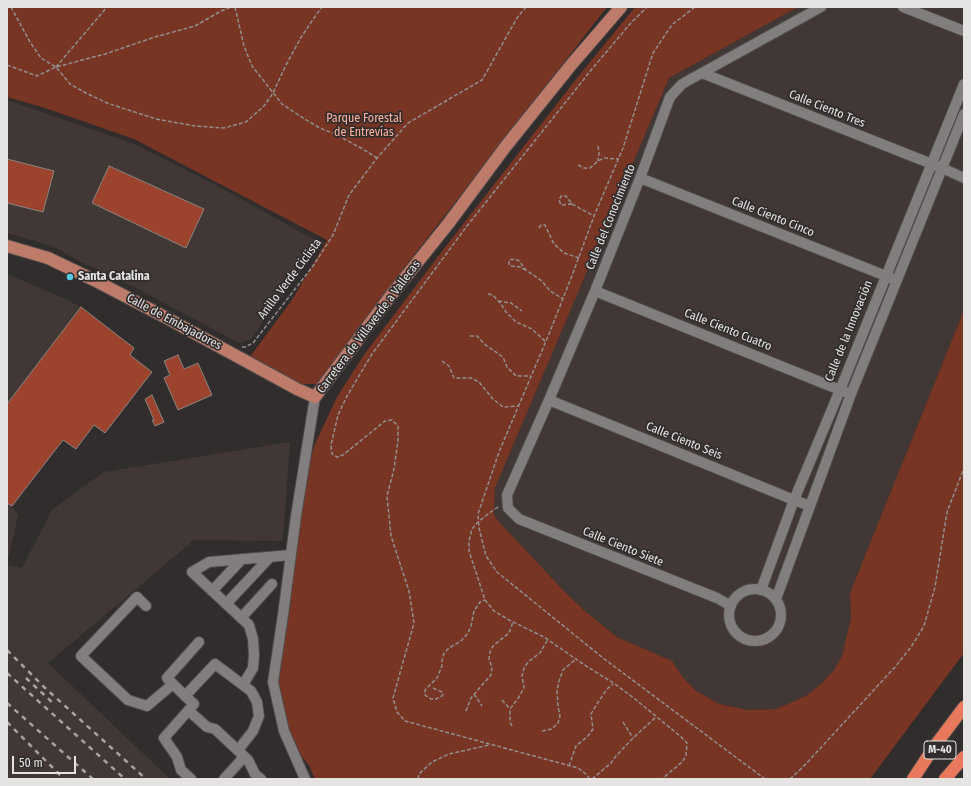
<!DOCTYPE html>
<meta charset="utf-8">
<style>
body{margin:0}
#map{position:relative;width:971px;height:786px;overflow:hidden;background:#312d2c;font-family:"Fira Sans Condensed",sans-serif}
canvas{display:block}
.frame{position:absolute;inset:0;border:8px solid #e6e4e3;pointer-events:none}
.scale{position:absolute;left:12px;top:756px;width:64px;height:18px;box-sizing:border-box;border:2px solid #e6e4e3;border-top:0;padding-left:5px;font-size:12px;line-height:14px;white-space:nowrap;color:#e6e4e3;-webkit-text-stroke:3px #312d2c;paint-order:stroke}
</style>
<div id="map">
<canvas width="971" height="786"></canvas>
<div class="frame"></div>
<div class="scale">50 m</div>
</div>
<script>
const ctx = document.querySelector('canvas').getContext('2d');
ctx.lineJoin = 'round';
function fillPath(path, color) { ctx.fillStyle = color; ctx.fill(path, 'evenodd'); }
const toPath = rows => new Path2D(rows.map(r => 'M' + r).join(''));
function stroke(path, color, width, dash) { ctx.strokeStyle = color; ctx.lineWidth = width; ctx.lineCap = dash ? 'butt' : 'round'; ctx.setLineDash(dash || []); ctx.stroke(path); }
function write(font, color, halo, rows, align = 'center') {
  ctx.font = font + ' "Fira Sans Condensed",sans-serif'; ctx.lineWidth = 3.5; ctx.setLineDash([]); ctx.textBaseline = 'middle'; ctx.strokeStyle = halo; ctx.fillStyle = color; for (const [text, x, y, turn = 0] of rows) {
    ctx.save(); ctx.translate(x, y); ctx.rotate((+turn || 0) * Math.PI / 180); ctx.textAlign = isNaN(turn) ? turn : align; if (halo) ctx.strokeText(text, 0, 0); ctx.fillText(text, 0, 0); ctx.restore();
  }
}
const built = toPath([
 [798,7,964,7,964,310,850,593,851,618,842,656,834,670,822,683,806,696,776,709,748,710,719,704,695,690,682,676,672,661,617,637,585,611,565,592,501,524,494,515,495,488,669,78],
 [7,100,134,144,218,186,322,244,250,340,239,343,140,290,79,261,52,246,7,233],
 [7,274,63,298,81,307,7,404],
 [290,442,283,541,194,540,48,663,170,779,7,779,7,503,12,506,18,515,7,565,22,568,52,510,104,472]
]);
const green = toPath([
 [7,7,607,7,376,304,318,384,302,384,249,358,292,300,327,240,134,139,45,108,7,97],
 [635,7,798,7,669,78,495,488,494,515,501,524,565,592,585,611,617,637,672,661,682,676,695,690,719,704,748,710,776,709,806,696,822,683,834,670,842,656,851,618,850,593,964,310,964,653,870,779,315,779,309,765,297,752,284,714,278,685,280,658,307,469,315,444,337,397,363,356,436,259,577,78]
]);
const building = toPath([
 [7,159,54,171,43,212,7,203,7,159],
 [109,166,204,209,186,248,92,203,109,166],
 [81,307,134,348,130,355,152,372,105,433,94,425,76,449,63,440,12,506,7,503,7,404,81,307],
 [178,355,184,369,198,363,212,395,178,410,164,378,170,375,164,361,178,355],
 [152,395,164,422,155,426,152,420,154,420,145,399,152,395]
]);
const path = toPath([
 [11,7,30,42,41,58,56,67,70,84,86,93,107,103,156,119,195,126,224,128,246,122,264,106,273,93,285,67,300,39,316,15,322,7],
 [235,7,244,46,252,66,282,104,303,118,320,128,335,134,361,148,377,158],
 [695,7,673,24,669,29,653,53,623,148,594,216,573,273,549,334,499,452,478,514,479,528,486,556,497,572,603,658,765,779],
 [7,65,37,76,56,67,105,54,155,37,195,26,221,11,231,7],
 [56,67,107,7],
 [598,146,599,152,598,161],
 [578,165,584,168,590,168,598,161,604,158,618,159],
 [572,204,561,205,559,200,561,196,566,196,572,204,594,216],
 [539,228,541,225,545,225,554,244,564,253,579,258],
 [526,270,520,267,512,266,509,265,509,260,515,259,519,261,526,270,542,281,550,291,563,299],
 [488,294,493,295,501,304,506,312,516,322,532,329,546,342],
 [498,301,511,303,522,311],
 [470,336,477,336,480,339,484,344,503,357,507,367,516,376,531,376],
 [242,347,245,347,253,343,313,266,333,235,349,195,377,158,408,123,482,80,517,18,526,7],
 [442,361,449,366,454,378,471,378,479,382,493,399,503,407,518,406],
 [498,507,492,511,478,522,472,529,469,541,469,551,485,600,494,611,509,620,544,637,586,666,615,684,635,699,680,736,687,743,686,756,682,762,662,779],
 [433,688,442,692,443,694,442,696,436,699,431,699,425,695,425,690,437,678,442,666,442,661,444,653,449,648,461,641,468,633,471,626,474,611,480,602,485,600],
 [474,694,482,706],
 [502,700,510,709],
 [466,711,471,698,476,692,491,675,492,668,489,659,490,652,493,646,509,633,513,622],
 [623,722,633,738],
 [512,726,510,722,510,709,519,697,524,688,522,676,524,668,529,661,540,653,548,639],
 [542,731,552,729,558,723,560,716,558,706,557,691,559,681,563,670,576,659],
 [569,766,576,746,588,736,593,729,591,714,595,707,607,689,613,684],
 [418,779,419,774,432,762,449,754,489,745],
 [590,779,586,774,578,768,405,721,397,712,393,698,414,623,409,591,391,536,387,496,394,469,398,441,398,426,392,420,385,421,343,455,337,457,332,454,331,445,338,415,347,396,372,354,467,226,592,69,630,24,647,7],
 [592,779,611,763,616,756,632,739,656,717],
 [790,779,804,766,895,667,911,647,924,626,935,587,947,512,964,468]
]);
const minor = toPath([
 [903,7,964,31],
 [702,73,942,168,964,178],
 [640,178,891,278],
 [595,291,845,392],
 [549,400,794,500,810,506],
 '729 615a26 26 0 1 1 52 0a26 26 0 1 1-52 0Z',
 [761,590,794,500,840,390,964,84],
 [212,591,242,559],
 [776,599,851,394,964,114],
 [226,604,270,557],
 [146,606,137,597,81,656,128,700,147,706,173,684],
 [731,606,717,598,519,519,508,508,507,495,549,400,595,291,640,178,670,97,682,84,821,7],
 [241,618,272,584],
 [243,685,253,668,254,655,253,639,249,625,192,572,209,562,291,555],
 [185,696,167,678,199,642],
 [189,711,207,727,215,729,248,760,255,774,261,779],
 [191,779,181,770,177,757,164,738,194,704,185,696,215,664,251,691,257,702,259,716,253,731,238,750],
 [224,779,244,757],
 [305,779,284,731,273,682,283,615,296,516,315,397]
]);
const major = toPath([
 [7,246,48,258,96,281,163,316,297,389,315,397,392,294,448,224,506,146,571,65,621,7]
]);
const highway = toPath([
 [913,779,934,747,964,707],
 [945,779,964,757]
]);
const rail = toPath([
 [7,650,44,687,146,779],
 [7,673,125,779],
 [26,678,55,705],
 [7,703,93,779],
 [7,722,64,779]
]);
const markers = [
 [70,277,4,"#57c9e2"]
];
const shields = [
 [940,750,32]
];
const shieldNames = [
 ["M-40",940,750]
];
const streetNames = [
 ["Calle Ciento Tres",827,109,22],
 ["Calle del Conocimiento",611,217,-68],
 ["Calle Ciento Cinco",773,217,22],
 ["Anillo Verde Ciclista",290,279,-53],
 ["Calle de Embajadores",174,322,28],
 ["Carretera de Villaverde a Vallecas",369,327,-53],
 ["Calle Ciento Cuatro",728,330,22],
 ["Calle de la Innovación",849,331,-68],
 ["Calle Ciento Seis",684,441,22],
 ["Calle Ciento Siete",623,547,22]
];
const parkNames = [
 ["Parque Forestal",364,119],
 ["de Entrevías",364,133]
];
const poiNames = [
 ["Santa Catalina",78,277]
];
fillPath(built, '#413835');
fillPath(green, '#783524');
fillPath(building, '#9c432d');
stroke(building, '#888483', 1);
stroke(minor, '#4e4b4a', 12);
stroke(major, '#4e4b4a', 14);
stroke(highway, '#4e4b4a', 14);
stroke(path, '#918e8d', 1.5, [4, 2]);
stroke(minor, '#827e7d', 10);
stroke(major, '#bf7b6a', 12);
stroke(highway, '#e8795d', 12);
stroke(rail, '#a6a3a2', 2.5, [5, 5]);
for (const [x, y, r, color] of markers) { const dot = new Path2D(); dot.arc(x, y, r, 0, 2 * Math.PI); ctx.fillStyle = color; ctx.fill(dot); stroke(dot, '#312d2c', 1.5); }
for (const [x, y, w] of shields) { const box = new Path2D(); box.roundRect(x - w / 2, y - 9, w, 18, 3); ctx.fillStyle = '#312d2c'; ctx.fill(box); stroke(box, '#e6e4e3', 1); }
write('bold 11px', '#e6e4e3', null, shieldNames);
write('12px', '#e6e4e3', '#312d2c', streetNames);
write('12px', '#feb29f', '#312d2c', parkNames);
write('bold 12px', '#e6e4e3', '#312d2c', poiNames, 'left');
</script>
